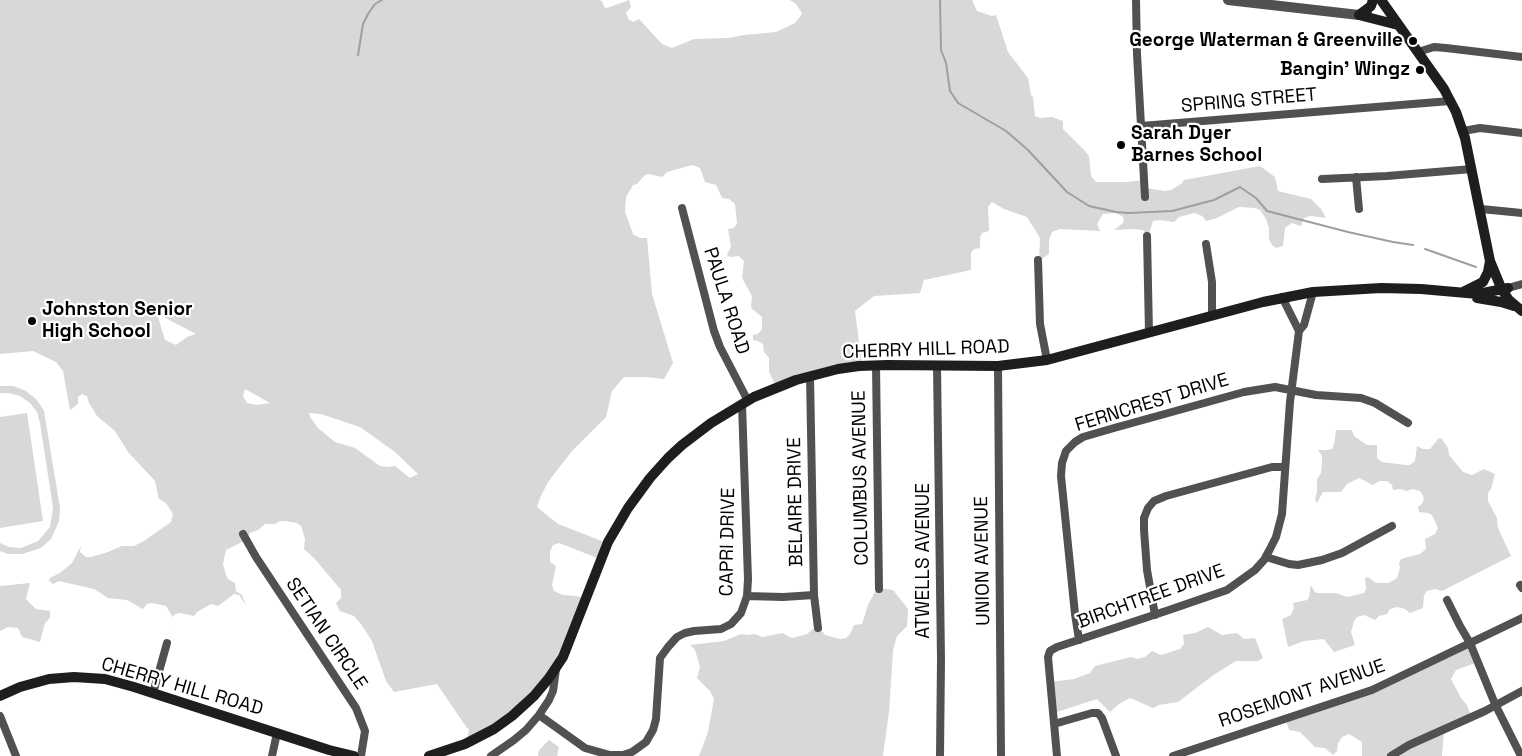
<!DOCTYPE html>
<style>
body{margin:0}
canvas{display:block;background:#fff}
</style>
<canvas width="1522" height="756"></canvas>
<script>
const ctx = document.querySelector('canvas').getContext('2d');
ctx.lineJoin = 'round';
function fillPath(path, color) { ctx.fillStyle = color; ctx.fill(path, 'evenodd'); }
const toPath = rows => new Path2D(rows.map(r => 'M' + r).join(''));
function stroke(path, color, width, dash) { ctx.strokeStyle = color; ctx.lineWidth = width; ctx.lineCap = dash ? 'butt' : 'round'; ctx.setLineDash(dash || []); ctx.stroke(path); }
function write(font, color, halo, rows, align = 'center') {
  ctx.font = font + ' "Space Grotesk",sans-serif'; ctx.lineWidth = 4.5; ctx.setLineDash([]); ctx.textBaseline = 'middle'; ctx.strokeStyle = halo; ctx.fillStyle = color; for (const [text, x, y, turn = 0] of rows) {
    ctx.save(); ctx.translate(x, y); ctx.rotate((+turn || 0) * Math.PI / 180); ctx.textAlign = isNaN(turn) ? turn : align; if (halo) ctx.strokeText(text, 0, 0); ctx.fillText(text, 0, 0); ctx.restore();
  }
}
const green = toPath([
 [0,0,598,0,602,1,604,7,607,8,629,0,631,7,626,13,629,20,633,22,639,19,662,44,672,48,694,39,728,38,744,35,776,32,795,23,800,17,802,13,796,4,790,0,972,0,977,11,992,16,996,15,1008,52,1028,78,1031,95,1033,97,1035,116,1040,118,1052,117,1063,121,1063,129,1085,151,1089,156,1091,176,1096,182,1127,182,1144,180,1146,188,1165,191,1171,190,1181,184,1184,180,1260,166,1275,177,1278,191,1311,199,1321,209,1326,218,1310,216,1304,218,1301,226,1292,223,1285,228,1283,246,1276,248,1272,245,1269,239,1269,228,1266,219,1260,210,1255,208,1239,207,1217,218,1206,221,1202,216,1195,213,1179,217,1174,222,1159,220,1153,221,1148,236,1143,230,1133,229,1114,230,1123,223,1124,218,1122,216,1115,213,1103,214,1097,224,1100,231,1060,229,1052,232,1049,240,1049,254,1039,261,1040,238,1027,217,1004,209,992,202,988,207,989,231,982,233,980,237,980,248,974,249,971,253,971,270,924,280,920,293,874,296,855,311,862,365,775,384,769,372,769,358,764,352,763,344,758,341,753,340,753,335,758,334,762,329,762,317,751,308,752,296,742,278,744,261,739,256,730,257,727,255,731,246,728,229,734,228,737,223,735,204,729,199,722,198,716,185,705,182,700,168,692,165,667,172,662,177,649,174,645,175,637,184,633,185,626,197,625,212,633,234,640,238,647,238,652,294,673,363,664,379,645,377,624,377,612,391,606,417,572,451,548,482,540,498,537,507,558,524,607,543,600,559,559,543,553,545,550,552,550,562,556,566,552,585,554,591,563,595,577,596,586,600,577,627,532,698,467,743,469,729,467,728,437,684,394,692,386,681,372,641,361,624,354,616,340,611,336,603,341,598,341,590,314,558,304,549,305,539,301,526,297,523,285,521,280,521,275,524,265,524,258,530,250,533,246,540,226,550,223,564,226,575,228,579,235,583,236,591,242,595,246,605,239,595,234,594,218,606,211,604,197,612,194,616,180,613,176,614,172,617,166,643,172,616,166,606,152,603,147,604,143,609,127,600,108,598,94,589,59,581,53,584,49,581,50,578,60,573,72,563,81,546,80,552,86,557,91,557,108,552,122,546,134,546,144,541,171,522,173,514,166,503,159,499,155,481,128,452,115,431,97,416,89,403,87,396,82,394,78,397,78,404,70,410,63,371,56,362,33,351,0,354],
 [157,314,158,314,196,334,187,337,176,345,165,340],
 [245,389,270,403,256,405,247,403,243,396],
 [309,413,321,414,360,427,395,452,418,474,410,478,395,466,387,467,380,466,355,448,335,442,318,428,310,417],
 [0,386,13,386,26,391,37,400,44,411,60,508,59,521,51,539,41,548,22,554,8,554,0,551,0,543,9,547,21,548,38,541,50,527,53,508,40,423,37,412,30,403,20,396,8,393,0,393],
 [27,413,43,521,0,528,0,417],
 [1336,430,1352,430,1354,436,1367,445,1377,445,1377,458,1382,462,1406,465,1410,465,1415,461,1417,446,1423,449,1430,449,1439,438,1442,439,1448,448,1449,455,1463,472,1472,475,1484,469,1495,474,1491,489,1488,493,1488,501,1497,518,1498,528,1511,556,1442,591,1435,589,1427,591,1424,595,1423,608,1410,613,1405,609,1397,607,1390,609,1387,614,1379,616,1375,620,1364,615,1357,617,1354,621,1351,632,1355,645,1334,652,1324,639,1304,641,1288,647,1282,619,1291,615,1294,608,1293,603,1307,600,1309,597,1311,585,1314,591,1317,593,1336,593,1347,597,1364,593,1366,589,1365,578,1368,577,1376,583,1389,583,1397,578,1400,568,1399,563,1401,559,1420,554,1426,549,1425,539,1435,534,1438,528,1432,515,1428,513,1419,512,1418,507,1422,504,1424,498,1420,491,1412,489,1407,491,1400,489,1393,490,1392,485,1387,481,1379,481,1373,485,1359,478,1347,484,1341,492,1323,492,1317,503,1315,499,1317,492,1317,479,1321,473,1322,462,1322,456,1318,450,1326,450,1332,449,1334,445],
 [30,583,26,599,36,609,50,611,50,618,45,623,40,642,22,637,18,628,8,627,0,631,0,586],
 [879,588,893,590,908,609,907,626,897,636,893,650,889,712,883,756,699,756,708,732,714,699,710,691,697,678,700,667,695,650,690,645,724,641,741,634,748,635,755,634,762,637,783,633,789,637,793,638,807,634,818,625,825,635,840,639,846,638,850,634,854,625,862,624,868,605,875,592],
 [1208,627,1222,635,1237,633,1244,639,1255,638,1263,658,1258,661,1236,661,1212,676,1178,702,1159,705,1153,708,1130,698,1119,704,1110,712,1097,699,1054,713,1050,682,1074,679,1090,673,1095,666,1131,657,1137,659,1145,657,1152,651,1161,655,1180,649,1184,644,1183,635,1195,633],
 [1469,642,1478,662,1456,670,1451,679,1461,698,1467,705,1471,716,1444,729,1442,756,1362,756,1362,742,1349,734,1342,737,1338,743,1337,751,1333,755,1325,748,1315,747,1300,732,1289,730,1285,718,1373,689],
 [549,740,559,747,557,756,538,756,539,750]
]);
const stream = toPath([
 [940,0,941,50,946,63,950,91,958,103,1006,131,1028,150,1067,192,1089,206,1116,212,1129,213,1172,211,1214,200,1240,187,1256,198,1267,211,1348,232,1393,242,1413,245],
 [358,55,363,24,368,14,375,4,382,0],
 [1425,249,1476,267]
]);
const minor = toPath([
 [1136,0,1137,54,1145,197],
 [1418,52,1434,47,1446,48,1522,57],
 [1141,126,1450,101],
 [1463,131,1480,128,1522,133],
 [1356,177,1359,209],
 [1322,179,1387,176,1472,169],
 [682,208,714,331,720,347,748,401],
 [1481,209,1522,213],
 [1147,236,1149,333],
 [1206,244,1212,282,1212,316],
 [1038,260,1040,324,1047,360],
 [1508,288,1522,284],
 [1282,297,1299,331],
 [876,365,879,589],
 [937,366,941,659,940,756],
 [998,366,1001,756],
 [810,376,814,595,818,628],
 [243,534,256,557,356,708,365,731,361,756],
 [1266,557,1289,564,1298,565,1322,560,1342,553,1392,526],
 [1520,585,1522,588],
 [747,596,783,597,814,595],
 [1447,600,1460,626,1470,643,1495,704,1521,756],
 [1155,615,1147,570,1144,530,1144,518,1148,508,1154,501,1166,496,1272,467,1285,467],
 [1079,640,1075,614,1061,476,1062,463,1066,451,1075,442,1083,437,1114,428,1244,392,1275,387,1316,395,1361,398,1375,403,1408,423],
 [153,693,167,643],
 [539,715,585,748,610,755,623,755,632,752,646,742,653,730,656,719,660,658,668,647,677,637,685,633,694,631,721,629,731,624,741,613,747,596,748,579,742,404],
 [0,716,16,756],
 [1054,724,1092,713,1098,713,1102,718,1116,756],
 [272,756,277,733],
 [491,756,514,740,526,730,539,715,549,700,553,691,556,669],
 [1057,756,1048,657,1050,651,1057,647,1169,610,1227,590,1255,570,1264,560,1270,549,1276,537,1282,514,1290,402,1299,331,1304,325,1313,292],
 [1173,756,1372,690,1522,618],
 [1391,756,1409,745,1485,711,1522,691]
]);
const tertiary = toPath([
 [1228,0,1359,15,1367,13]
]);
const secondary = toPath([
 [1381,0,1444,89,1456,112,1465,138,1490,261,1502,290,1509,300,1522,311],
 [1359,15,1398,25],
 [1359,15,1371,6,1373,0],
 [1463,292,1483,282,1488,272,1490,261],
 [1477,298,1501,302,1514,306],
 [0,696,20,687,49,679,74,677,105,679,134,687,329,750,354,756],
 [429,756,465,744,494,729,512,716,534,696,549,678,563,657,608,542,628,508,650,478,668,458,682,445,711,423,754,397,796,380,838,369,859,366,887,365,998,366,1047,360,1263,302,1313,292,1381,288,1421,289,1478,294,1508,288]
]);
const markers = [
 [1413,41,5,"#000"],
 [1420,70,5,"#000"],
 [1121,145,5,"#000"],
 [32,321,5,"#000"]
];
const poiNames = [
 ["George Waterman & Greenville",1403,41],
 ["Bangin' Wingz",1410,70],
 ["Sarah Dyer",1131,134,"left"],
 ["Barnes School",1131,156,"left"],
 ["Johnston Senior",42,310,"left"],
 ["High School",42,332,"left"]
];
const streetNames = [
 ["SPRING STREET",1249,101,-5],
 ["PAULA ROAD",726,301,72],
 ["CHERRY HILL ROAD",926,350,-2],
 ["FERNCREST DRIVE",1152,403,-17],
 ["COLUMBUS AVENUE",861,478,-91],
 ["BELAIRE DRIVE",796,502,-91],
 ["CAPRI DRIVE",728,542,-89],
 ["ATWELLS AVENUE",924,561,-90],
 ["UNION AVENUE",983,561,-91],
 ["BIRCHTREE DRIVE",1151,597,-20],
 ["SETIAN CIRCLE",326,634,56],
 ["CHERRY HILL ROAD",182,687,16],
 ["ROSEMONT AVENUE",1302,694,-19]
];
fillPath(green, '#d8d8d8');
stroke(stream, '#9f9f9f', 2);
stroke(minor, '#515151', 8);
stroke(tertiary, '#515151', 10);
stroke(secondary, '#1e1e1e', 10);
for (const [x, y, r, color] of markers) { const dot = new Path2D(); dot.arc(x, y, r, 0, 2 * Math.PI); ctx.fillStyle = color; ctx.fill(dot); stroke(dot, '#fff', 2); }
write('bold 19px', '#000', '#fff', poiNames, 'right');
write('19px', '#000', '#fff', streetNames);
</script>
